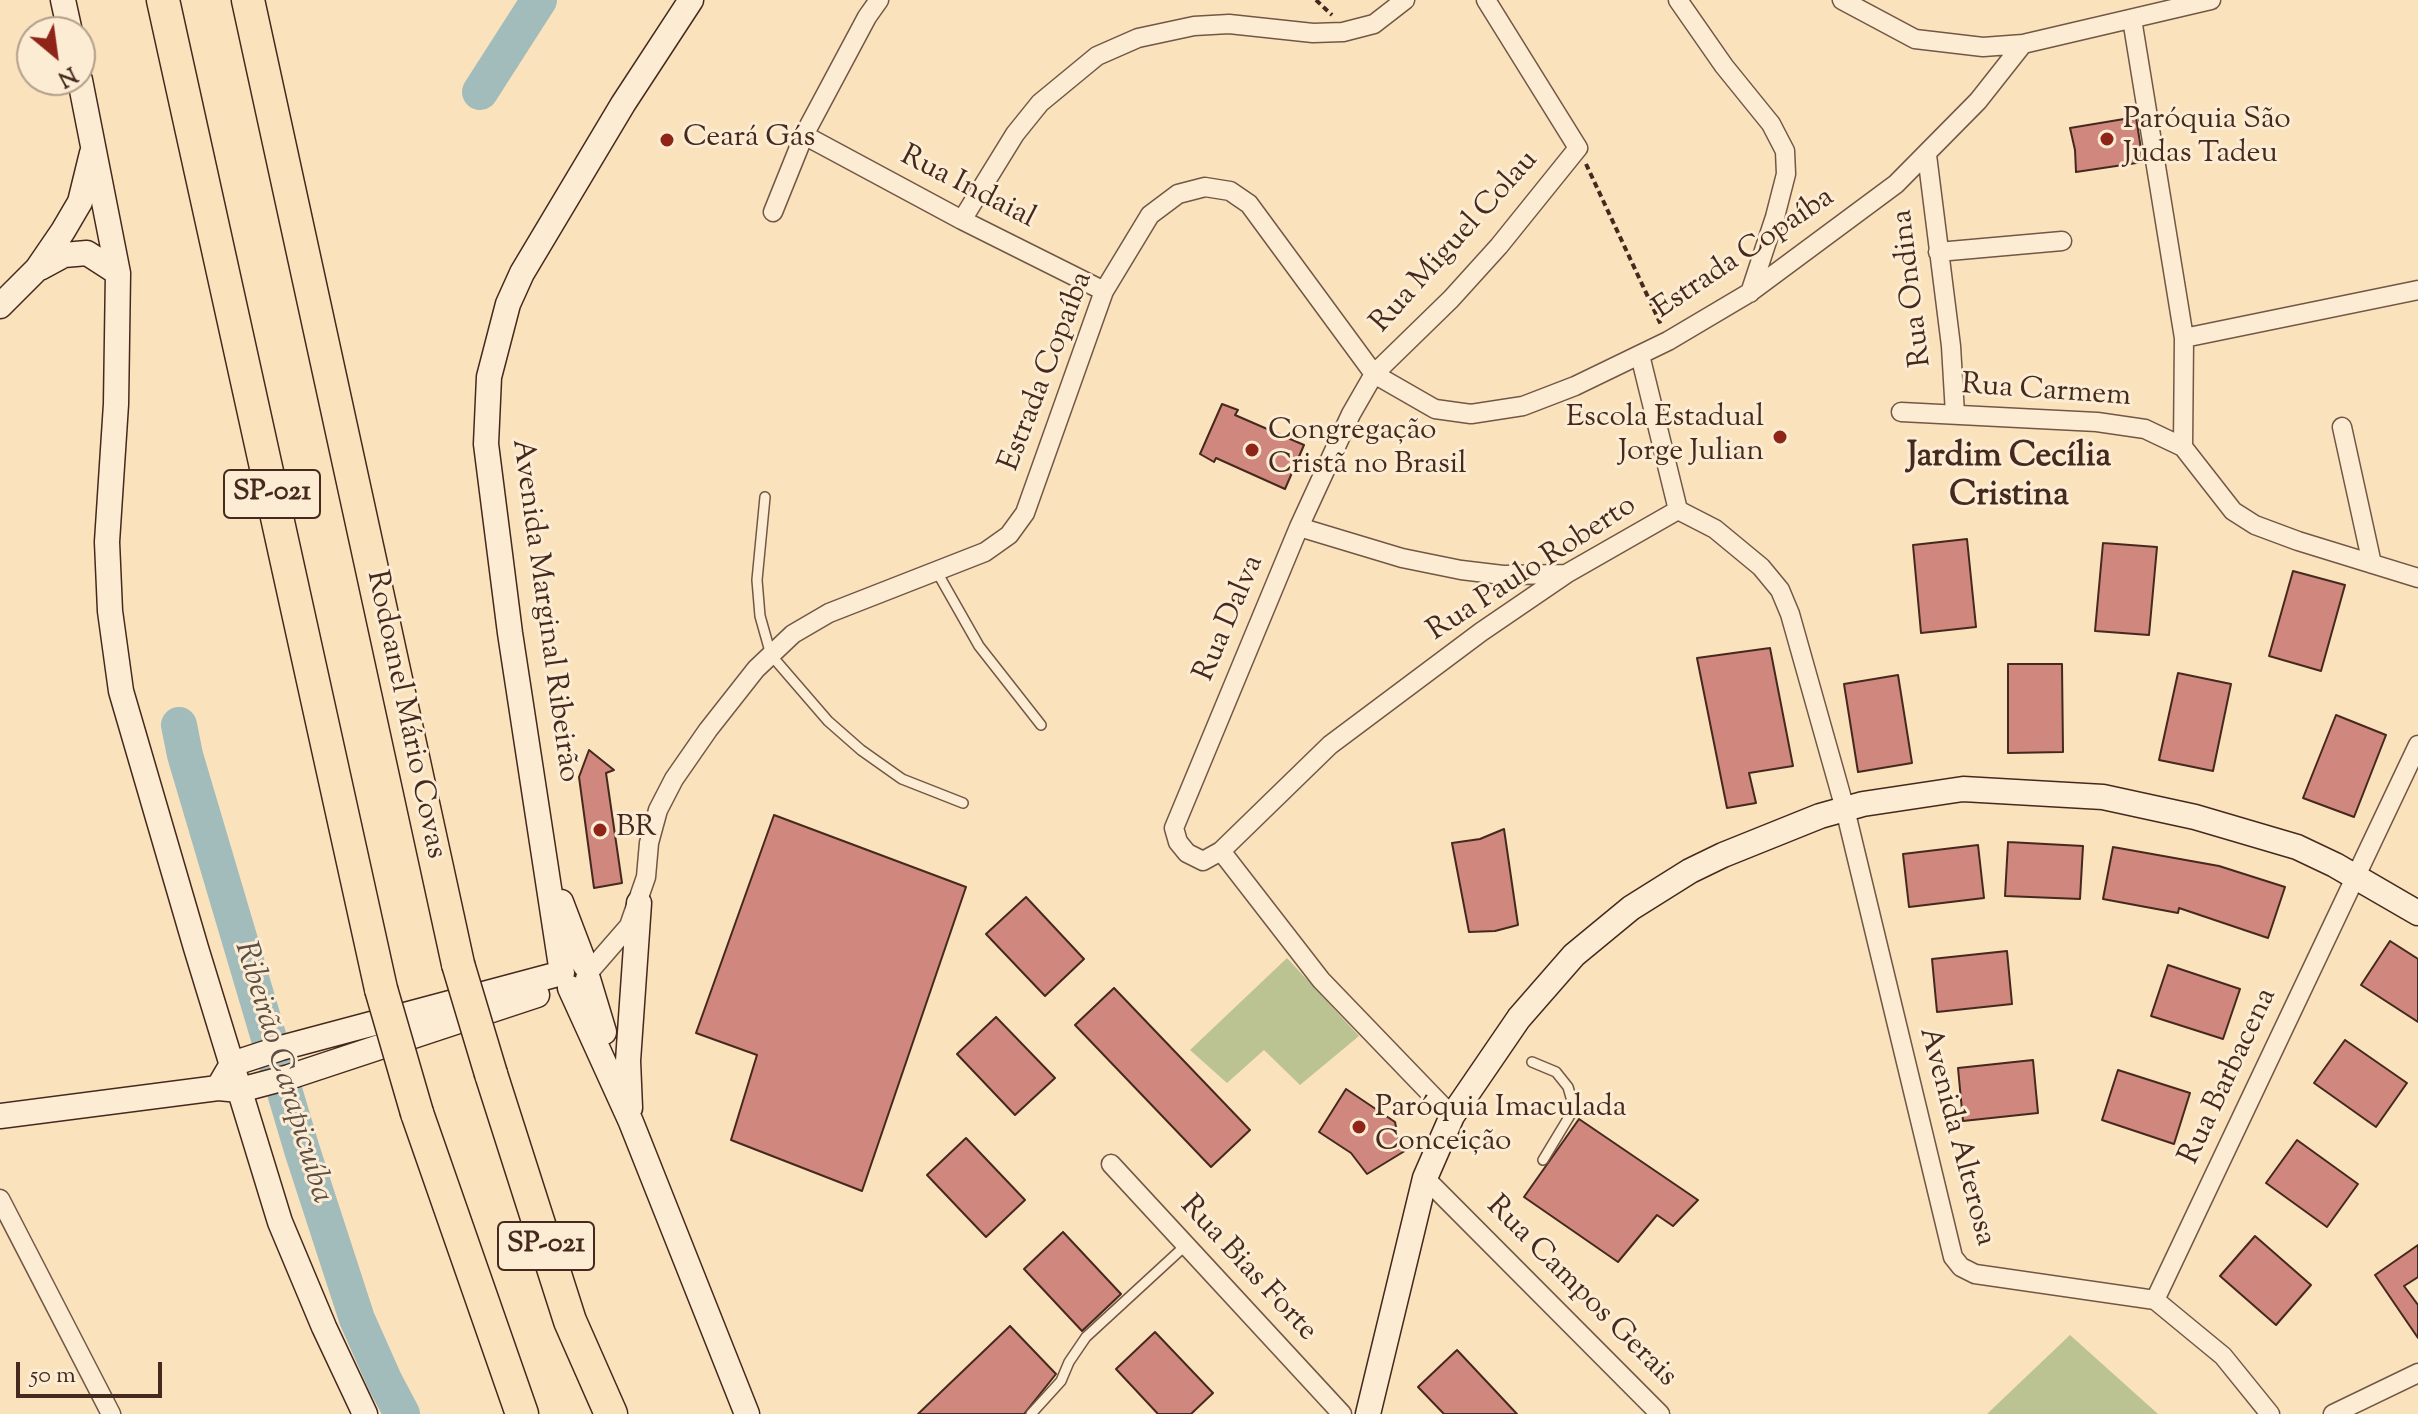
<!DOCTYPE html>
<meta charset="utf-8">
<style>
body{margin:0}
#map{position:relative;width:2418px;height:1414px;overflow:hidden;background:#fae2bc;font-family:"Sorts Mill Goudy",serif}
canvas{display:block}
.north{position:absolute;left:16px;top:16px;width:80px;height:80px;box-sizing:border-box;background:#fcecd3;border:2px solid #b39e8b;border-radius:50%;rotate:151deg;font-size:22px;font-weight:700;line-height:32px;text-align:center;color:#45291e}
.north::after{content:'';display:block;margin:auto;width:28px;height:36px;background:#8f2418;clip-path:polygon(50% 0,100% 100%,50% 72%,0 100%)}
.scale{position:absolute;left:16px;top:1362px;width:146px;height:36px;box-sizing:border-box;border:4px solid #45291e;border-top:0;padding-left:10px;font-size:24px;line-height:28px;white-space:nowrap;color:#45291e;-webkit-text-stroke:6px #fcecd3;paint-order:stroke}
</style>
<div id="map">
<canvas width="2418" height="1414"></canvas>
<div class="north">N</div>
<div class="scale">50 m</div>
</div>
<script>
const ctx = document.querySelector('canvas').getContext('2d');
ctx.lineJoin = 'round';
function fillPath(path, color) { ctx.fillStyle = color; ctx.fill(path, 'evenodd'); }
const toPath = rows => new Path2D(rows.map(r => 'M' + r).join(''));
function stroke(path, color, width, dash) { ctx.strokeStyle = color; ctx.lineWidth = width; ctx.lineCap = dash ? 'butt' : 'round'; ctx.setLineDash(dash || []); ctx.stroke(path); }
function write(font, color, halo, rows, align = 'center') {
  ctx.font = font + ' "Sorts Mill Goudy",serif'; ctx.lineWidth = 6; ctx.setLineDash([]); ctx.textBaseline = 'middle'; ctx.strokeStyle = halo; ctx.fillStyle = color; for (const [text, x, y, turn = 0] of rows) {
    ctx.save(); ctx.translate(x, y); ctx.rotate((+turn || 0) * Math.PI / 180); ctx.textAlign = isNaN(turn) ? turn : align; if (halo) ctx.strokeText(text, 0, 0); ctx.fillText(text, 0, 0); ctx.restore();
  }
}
const green = toPath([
 [1287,958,1359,1036,1300,1085,1264,1050,1227,1083,1190,1050],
 [2070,1335,2158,1414,1987,1414]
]);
const river = toPath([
 [480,92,539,0],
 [179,725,185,755,302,1150,357,1319,385,1382,402,1414]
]);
const building = toPath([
 [2136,117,2143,162,2076,172,2075,150,2070,128,2136,117],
 [1222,404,1238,410,1235,415,1304,445,1285,489,1216,458,1214,462,1200,454,1222,404],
 [1967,539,1976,627,1921,633,1913,545,1967,539],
 [2103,543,2157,547,2149,635,2095,631,2103,543],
 [2293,571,2345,585,2321,671,2269,656,2293,571],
 [1770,648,1793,766,1749,773,1756,803,1727,808,1697,658,1770,648],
 [2008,664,2062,664,2063,752,2008,753,2008,664],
 [2178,673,2231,684,2213,771,2159,760,2178,673],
 [1898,675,1912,763,1858,772,1844,684,1898,675],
 [2336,715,2386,735,2354,817,2303,798,2336,715],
 [589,750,614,770,606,773,622,883,594,888,579,777,589,750],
 [774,815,966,887,862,1191,731,1140,757,1055,696,1033,774,815],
 [1504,829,1518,925,1495,931,1469,932,1452,843,1480,839,1504,829],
 [2008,842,2083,846,2080,899,2005,896,2008,842],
 [1978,845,1984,898,1909,907,1903,854,1978,845],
 [2113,847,2219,866,2285,887,2268,938,2179,908,2178,913,2103,899,2113,847],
 [1026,897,1084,959,1045,996,986,934,1026,897],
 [2390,941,2418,959,2418,1022,2361,985,2390,941],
 [2007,951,2012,1004,1937,1012,1932,959,2007,951],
 [2168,965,2240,989,2223,1039,2151,1016,2168,965],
 [1114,988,1250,1130,1211,1167,1075,1025,1114,988],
 [996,1017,1055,1078,1015,1115,957,1054,996,1017],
 [2345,1040,2407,1083,2376,1127,2314,1083,2345,1040],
 [2033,1060,2038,1113,1963,1121,1958,1068,2033,1060],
 [2118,1070,2190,1093,2174,1144,2102,1120,2118,1070],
 [1346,1089,1395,1122,1398,1138,1408,1149,1367,1174,1351,1153,1319,1132,1346,1089],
 [1579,1119,1698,1200,1673,1226,1657,1215,1618,1262,1524,1197,1579,1119],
 [966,1138,1025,1200,986,1237,927,1175,966,1138],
 [2297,1140,2358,1184,2327,1227,2266,1183,2297,1140],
 [1063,1232,1121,1294,1082,1331,1024,1269,1063,1232],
 [2255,1236,2311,1285,2276,1325,2220,1276,2255,1236],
 [2418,1245,2418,1277,2404,1286,2418,1305,2418,1338,2375,1275,2418,1245],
 [1010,1326,1056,1374,1024,1414,918,1414,1010,1326],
 [1155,1332,1213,1393,1191,1414,1158,1414,1116,1369,1155,1332],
 [1457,1350,1517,1414,1444,1414,1418,1387,1457,1350]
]);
const path = toPath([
 [1316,0,1332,15],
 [1586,164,1662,327]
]);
const lane = toPath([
 [765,497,757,580,760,616,771,655,828,721,861,750,902,779,963,803],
 [937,572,979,646,1041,725],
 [1532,1062,1556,1072,1568,1087,1572,1101,1572,1112,1543,1160],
 [1031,1414,1061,1381,1069,1362,1086,1337,1186,1245]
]);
const street = toPath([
 [1486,0,1578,148,1499,246,1451,299,1374,374,1351,414,1299,527,1174,828,1178,842,1187,853,1203,861,1221,851,1330,745,1481,632,1566,574,1678,510],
 [1678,0,1724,66,1771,124,1785,151,1786,174,1775,217,1750,293],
 [1842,0,1915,39,1983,47,2023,44,2211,0],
 [2132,19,2184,338,2183,447],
 [804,135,962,220,1104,291],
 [1927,155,1951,346,1955,414],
 [773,212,804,135,867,17,879,0],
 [962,220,1015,134,1040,103,1097,56,1138,38,1194,26,1229,24,1313,33,1343,32,1374,24,1405,0],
 [1938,252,2062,241],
 [2184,338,2418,290],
 [1640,355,1678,510],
 [1901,412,2097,422,2145,429,2183,447,2233,511,2255,525,2298,541,2418,578],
 [2342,427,2372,564],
 [1678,510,1715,529,1761,567,1780,590,1790,614,1845,809,1953,1257,1961,1267,1975,1274,2155,1300,2223,1356,2270,1414],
 [1299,527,1402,558,1461,570,1503,575,1566,574],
 [1221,851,1321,980,1452,1116],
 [589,972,629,926,646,877,649,843,658,810,674,779,708,730,756,669,793,634,829,613,985,552,1009,535,1025,513,1104,291,1150,215,1178,194,1205,187,1230,191,1249,204,1374,374,1435,409,1471,414,1523,406,1575,386,1668,341,1749,293,1896,184,1978,101,2023,44],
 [1111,1164,1342,1414],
 [1425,1178,1660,1414],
 [0,1199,111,1414],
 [2155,1300,2418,745],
 [2333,1414,2418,1373]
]);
const secondary = toPath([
 [63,0,70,32],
 [80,80,118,273,116,404,107,542,110,611,121,691,196,948,280,1222,324,1327,365,1414],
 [40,268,64,255,87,253,118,273],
 [0,306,37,269,63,231,80,202,92,153],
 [561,902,585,965],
 [588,979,604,1032],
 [570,988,631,1122,747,1414],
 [218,1088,232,1064,281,1048,562,973,510,633,486,444,489,377,508,304,522,273,623,104,691,0],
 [630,1108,628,1061,639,903],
 [0,1116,218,1088,240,1090,289,1077,537,995],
 [1368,1414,1425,1178,1452,1116,1519,1018,1574,955,1631,908,1690,871,1723,855,1820,816,1863,804,1963,789,2103,797,2195,817,2297,847,2335,865,2418,913]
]);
const highway = toPath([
 [163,0,381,989],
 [248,0,458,964],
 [491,1074,570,1321,611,1414],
 [417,1113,522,1414]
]);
const highwayBridge = toPath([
 [458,964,491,1074],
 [381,989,417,1113]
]);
const markers = [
 [2107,139,8,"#8f2418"],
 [667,140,8,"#8f2418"],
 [1780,437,8,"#8f2418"],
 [1252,450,8,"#8f2418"],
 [600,830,8,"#8f2418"],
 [1359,1127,8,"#8f2418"]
];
const shields = [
 [272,494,96],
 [546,1246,96]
];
const shieldNames = [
 ["SP-021",272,494],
 ["SP-021",546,1246]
];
const poiNames = [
 ["Paróquia São",2123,122],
 ["Judas Tadeu",2123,156],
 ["Ceará Gás",683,140],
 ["Escola Estadual",1764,420,"right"],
 ["Jorge Julian",1764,454,"right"],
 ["Congregação",1268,433],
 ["Cristã no Brasil",1268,467],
 ["BR",616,830],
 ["Paróquia Imaculada",1375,1110],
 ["Conceição",1375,1144]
];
const streetNames = [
 ["Rua Indaial",967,189,27],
 ["Rua Miguel Colau",1456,243,-48],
 ["Estrada Copaíba",1745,255,-34],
 ["Rua Ondina",1914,288,-97],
 ["Estrada Copaíba",1048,372,-69],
 ["Rua Carmem",2046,393,4],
 ["Rua Paulo Roberto",1533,570,-33],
 ["Avenida Marginal Ribeirão",543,611,82],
 ["Rua Dalva",1231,619,-67],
 ["Rodoanel Mário Covas",404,715,78],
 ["Rua Barbacena",2230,1077,-65],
 ["Avenida Alterosa",1955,1137,75],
 ["Rua Bias Forte",1247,1270,47],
 ["Rua Campos Gerais",1580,1293,45]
];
const waterNames = [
 ["Ribeirão Carapicuíba",281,1073,73]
];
const quarterNames = [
 ["Jardim Cecília",2009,459],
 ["Cristina",2009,498]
];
fillPath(green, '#bcc392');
stroke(river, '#a2bbbb', 36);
fillPath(building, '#d0877d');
stroke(building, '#45291e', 2);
stroke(lane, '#725746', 12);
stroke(street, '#725746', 21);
stroke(secondary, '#45291e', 27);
stroke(highway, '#45291e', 35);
stroke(path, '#45291e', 4, [6, 4]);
stroke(lane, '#fcecd3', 9);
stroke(street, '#fcecd3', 18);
stroke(secondary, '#fcecd3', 24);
stroke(highway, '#fae2bc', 32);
stroke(highwayBridge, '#45291e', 35, []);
stroke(highwayBridge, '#fae2bc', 32);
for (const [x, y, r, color] of markers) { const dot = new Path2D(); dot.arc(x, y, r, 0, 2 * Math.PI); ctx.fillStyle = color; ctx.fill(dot); stroke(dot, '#fcecd3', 3); }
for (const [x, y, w] of shields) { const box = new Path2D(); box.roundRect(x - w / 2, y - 24, w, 48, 6); ctx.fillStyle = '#fcecd3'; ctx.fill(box); stroke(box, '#45291e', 2); }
write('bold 28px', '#45291e', null, shieldNames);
write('30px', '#45291e', '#fcecd3', poiNames, 'left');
write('30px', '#45291e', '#fcecd3', streetNames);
write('italic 32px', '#5c4e45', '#fcecd3', waterNames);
write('bold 34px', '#45291e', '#fcecd3', quarterNames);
</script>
